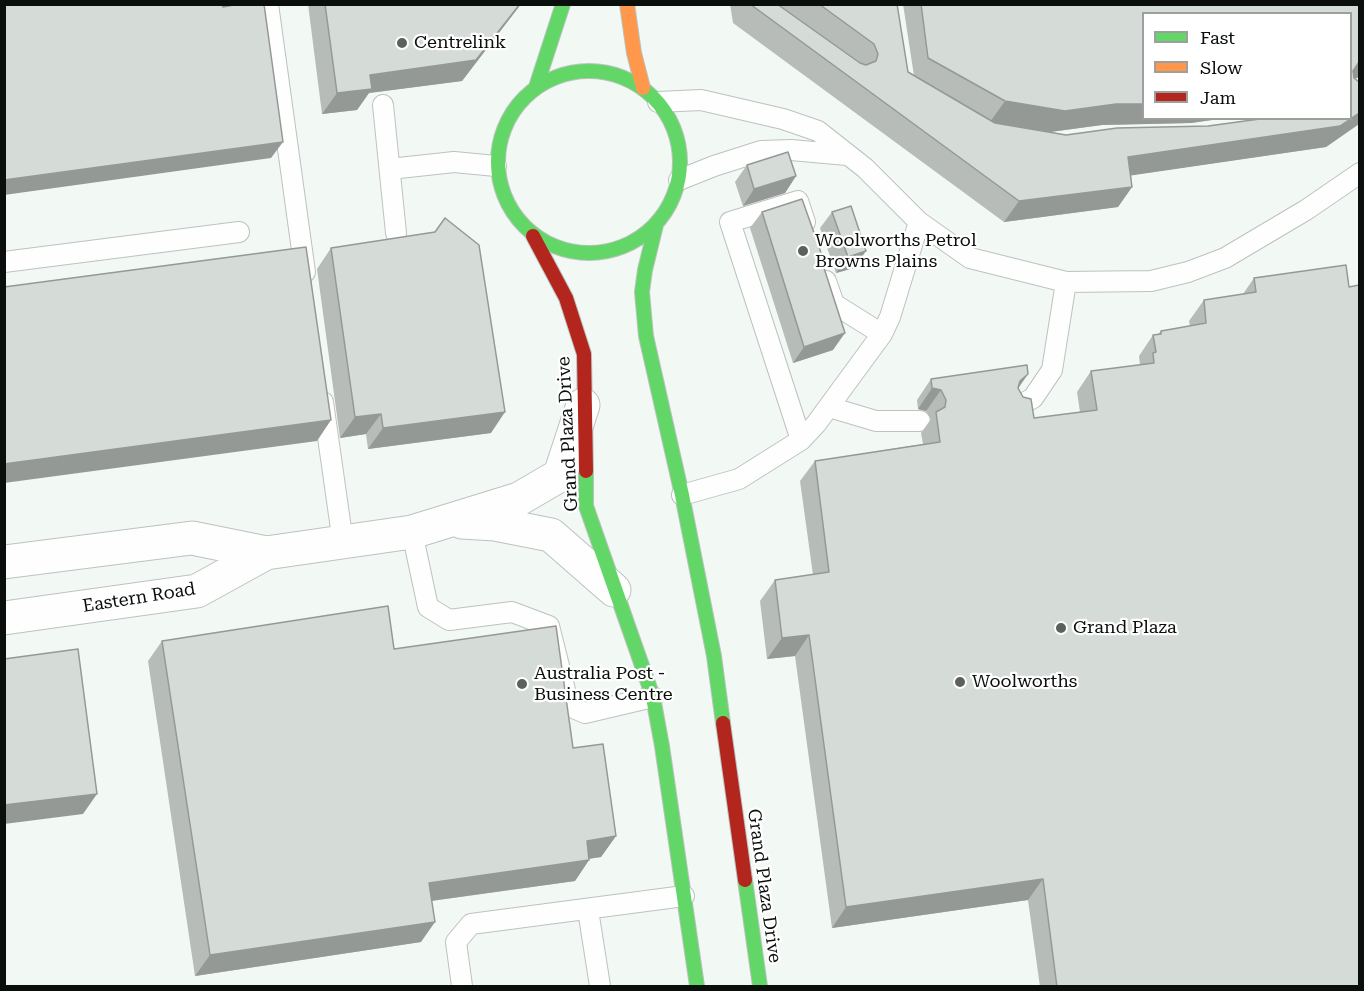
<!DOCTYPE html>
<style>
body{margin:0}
#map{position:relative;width:1364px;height:991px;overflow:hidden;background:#f2f9f4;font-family:"Roboto Serif",serif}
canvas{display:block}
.frame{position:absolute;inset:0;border:6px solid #0b0f0c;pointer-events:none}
.legend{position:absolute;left:1142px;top:12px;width:210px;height:108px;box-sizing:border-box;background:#fff;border:2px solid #9d9f9e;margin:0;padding:8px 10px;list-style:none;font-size:18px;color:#0b0f0c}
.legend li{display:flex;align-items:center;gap:12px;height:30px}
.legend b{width:30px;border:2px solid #9d9f9e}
</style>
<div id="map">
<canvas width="1364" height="991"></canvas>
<div class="frame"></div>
<ul class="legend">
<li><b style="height:8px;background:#63d668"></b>Fast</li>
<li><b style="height:8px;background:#ff974d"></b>Slow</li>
<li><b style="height:8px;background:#b3261e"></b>Jam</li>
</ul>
</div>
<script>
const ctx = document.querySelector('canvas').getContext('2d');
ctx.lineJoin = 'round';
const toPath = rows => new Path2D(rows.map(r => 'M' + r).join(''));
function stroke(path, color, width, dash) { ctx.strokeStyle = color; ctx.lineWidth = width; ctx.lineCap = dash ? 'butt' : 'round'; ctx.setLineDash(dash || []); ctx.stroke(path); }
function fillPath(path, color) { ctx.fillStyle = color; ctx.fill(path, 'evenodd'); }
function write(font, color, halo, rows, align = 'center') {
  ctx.font = font + ' "Roboto Serif",serif'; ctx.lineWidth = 4.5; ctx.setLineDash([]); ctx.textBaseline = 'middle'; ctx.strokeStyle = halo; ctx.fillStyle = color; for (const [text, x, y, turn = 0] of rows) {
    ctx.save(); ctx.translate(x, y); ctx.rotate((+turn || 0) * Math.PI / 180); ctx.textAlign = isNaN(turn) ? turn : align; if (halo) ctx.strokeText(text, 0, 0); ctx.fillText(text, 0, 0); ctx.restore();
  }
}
const lane = toPath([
 [268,4,305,272],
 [658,102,701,100,783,119,818,131,865,168,919,222,970,258,1066,282,1151,281,1188,272,1225,258,1306,210,1360,173],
 [383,105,396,233],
 [390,169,454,162,496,166],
 [679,180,714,166,761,151,791,150,847,155],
 [4,262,239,232],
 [826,281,834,304,882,334],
 [323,402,343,543],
 [829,407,876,421,920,421],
 [1015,408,1033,398,1052,370,1066,282],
 [801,440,730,222,798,201,805,222],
 [682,495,739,479,801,440,816,424,882,334,890,317,919,222],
 [412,532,428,607,449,620,512,612,549,626,569,706,585,713,653,697],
 [588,910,600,986],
 [462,986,456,942,471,924,684,896]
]);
const street = toPath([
 [462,522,495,524,551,535,614,590],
 [4,562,192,538,266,553,412,532,519,499,560,475,583,405],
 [4,618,197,591,266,553]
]);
const fast = toPath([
 '498 162a91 91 0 1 1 182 0a91 91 0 1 1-182 0Z',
 [536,87,563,4],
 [656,225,645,270,642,292,646,336,682,495,714,656,723,723],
 [586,471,586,506,653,697,662,746,697,986],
 [745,880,760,986]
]);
const slow = toPath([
 [627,4,634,53,643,88]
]);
const jam = toPath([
 [533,236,566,298,584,354,586,471],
 [723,723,745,880]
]);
const wall = toPath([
 [308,4,521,4,462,81,369,93,357,110,322,114],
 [730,4,897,4,908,72,914,76,903,4,1359,4,1359,77,1355,79,1359,82,1359,124,1326,147,1131,175,1132,187,1118,207,1004,222,733,23],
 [1350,14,1350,118,1066,135,993,122,1050,132,1102,125,1191,123,1226,118,1143,118],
 [747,165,796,176,785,193,743,206,735,182],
 [762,212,823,266,833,350,793,363,750,228],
 [832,212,854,268,836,273,820,228],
 [331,248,491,433,368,449,366,434,340,438,317,269],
 [1254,278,1359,987,1040,987,1028,900,832,928,795,656,767,659,760,601,775,580,813,575,800,481,815,461,923,444,921,433,931,419,926,411,918,409,917,400,931,379,1028,374,1018,389,1034,418,1080,412,1077,392,1091,371,1140,365,1139,356,1153,335,1158,334,1161,331,1190,326,1189,321,1204,300,1243,294],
 [162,641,394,649,573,748,616,836,601,857,589,859,589,860,575,881,432,901,421,942,195,976,148,661]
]);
const shadedWall = toPath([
 [520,4,521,4,462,81,369,93,357,110,322,114,337,93,370,75],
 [1359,62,1359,77,1350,80,1350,74],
 [1005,101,1116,104,1143,104,1143,118,1226,118,1191,123,1102,125,1050,132,990,122],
 [1359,113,1359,124,1326,147,1114,178,1128,157],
 [283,142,271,158,4,195,4,180],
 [796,176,785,193,743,206,754,189],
 [1132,187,1118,207,1004,222,1019,201],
 [866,251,854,268,836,273,848,257],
 [845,333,833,350,793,363,804,347],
 [1028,374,1013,395,1020,381],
 [932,388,941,390,926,411,918,409],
 [505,412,491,433,368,449,383,428],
 [381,414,366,434,340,438,355,417],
 [331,420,317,441,4,483,4,464],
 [809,635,795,656,767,659,782,638],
 [97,794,83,814,4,824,4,805],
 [616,836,601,857,572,861,587,841],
 [589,860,575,881,415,903,429,883],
 [1043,879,1028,900,832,928,846,907],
 [435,922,421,942,195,976,210,955]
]);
const building = toPath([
 [4,4,222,4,223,7,239,4,264,4,283,142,4,180,4,4],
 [325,4,520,4,476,60,370,75,372,89,337,93,325,4],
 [750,4,777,4,860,63,866,65,876,61,878,54,874,44,819,4,897,4,908,72,995,123,1066,135,1117,128,1208,126,1267,118,1350,118,1350,14,1143,14,1143,104,1116,104,1065,111,1005,101,928,58,921,4,1359,4,1359,62,1353,71,1354,78,1359,82,1359,113,1340,126,1128,157,1132,187,1019,201,750,4],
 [788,152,796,176,754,189,747,165,788,152],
 [802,199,825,264,823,265,845,333,804,347,762,212,802,199],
 [851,206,866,251,848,257,832,212,851,206],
 [445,218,479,245,505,412,383,428,381,414,355,417,331,248,435,232,445,218],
 [306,247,331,420,4,464,4,287,306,247],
 [1346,265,1349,287,1359,285,1359,987,1057,987,1043,879,846,907,809,635,782,638,775,580,829,572,815,461,940,442,936,412,945,407,946,400,941,390,932,388,931,379,1027,365,1028,374,1020,381,1018,388,1023,397,1031,399,1034,418,1097,410,1091,371,1154,363,1153,353,1156,352,1153,335,1161,334,1161,331,1206,323,1204,300,1256,292,1254,278,1346,265],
 [388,606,394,649,556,626,573,748,603,744,616,836,587,841,589,860,429,883,435,922,210,955,162,641,388,606],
 [78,649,97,794,4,805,4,659,78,649]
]);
const markers = [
 [402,43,6,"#5c615d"],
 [803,251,6,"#5c615d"],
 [1061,628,6,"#5c615d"],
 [960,682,6,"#5c615d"],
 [522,684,6,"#5c615d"]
];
const poiNames = [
 ["Centrelink",414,43],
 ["Woolworths Petrol",815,241],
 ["Browns Plains",815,262],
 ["Grand Plaza",1073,628],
 ["Australia Post -",534,674],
 ["Business Centre",534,695],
 ["Woolworths",972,682]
];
const streetNames = [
 ["Grand Plaza Drive",568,434,-93],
 ["Eastern Road",139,598,-9],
 ["Grand Plaza Drive",764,886,82]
];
stroke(lane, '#bdc2bf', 22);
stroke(street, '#bdc2bf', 35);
stroke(fast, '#bdc2bf', 16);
stroke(slow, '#bdc2bf', 16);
stroke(jam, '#bdc2bf', 16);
stroke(lane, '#fdfefd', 20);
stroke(street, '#fdfefd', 33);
stroke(fast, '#63d668', 14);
stroke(slow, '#ff974d', 14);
stroke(jam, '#b3261e', 14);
fillPath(wall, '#b7bcb9');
fillPath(shadedWall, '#959996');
fillPath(building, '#d5dbd7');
stroke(building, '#959996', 1.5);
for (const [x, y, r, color] of markers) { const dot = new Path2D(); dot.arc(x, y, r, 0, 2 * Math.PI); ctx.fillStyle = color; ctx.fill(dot); stroke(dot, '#fff', 2); }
write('18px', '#0b0f0c', '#fff', poiNames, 'left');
write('18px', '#0b0f0c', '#fff', streetNames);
</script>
